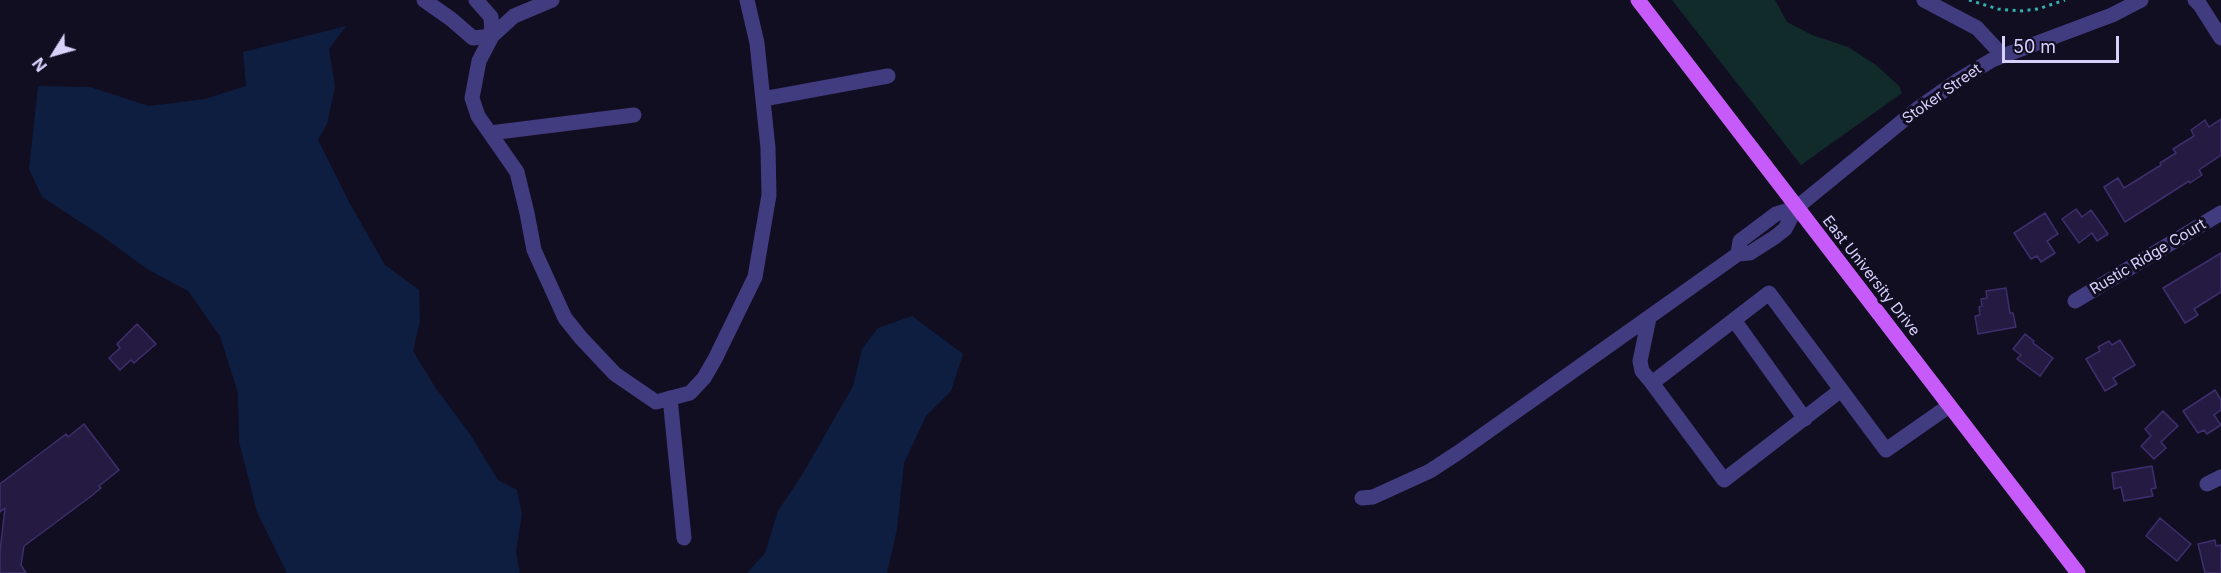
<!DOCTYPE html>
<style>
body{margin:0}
#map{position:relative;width:2221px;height:573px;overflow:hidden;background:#120e21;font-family:Inter,sans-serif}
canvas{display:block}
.north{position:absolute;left:24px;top:24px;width:60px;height:60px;-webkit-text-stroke:4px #120e21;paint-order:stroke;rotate:233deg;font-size:16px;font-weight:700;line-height:24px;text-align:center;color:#d8d0fd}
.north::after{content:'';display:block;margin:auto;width:21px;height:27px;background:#d8d0fd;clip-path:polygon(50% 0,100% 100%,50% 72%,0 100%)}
.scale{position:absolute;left:2002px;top:36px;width:117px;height:27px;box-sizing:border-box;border:3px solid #d8d0fd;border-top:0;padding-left:8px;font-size:18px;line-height:21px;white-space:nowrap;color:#d8d0fd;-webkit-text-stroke:4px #120e21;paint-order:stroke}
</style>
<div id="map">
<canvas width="2221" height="573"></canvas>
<div class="north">N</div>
<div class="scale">50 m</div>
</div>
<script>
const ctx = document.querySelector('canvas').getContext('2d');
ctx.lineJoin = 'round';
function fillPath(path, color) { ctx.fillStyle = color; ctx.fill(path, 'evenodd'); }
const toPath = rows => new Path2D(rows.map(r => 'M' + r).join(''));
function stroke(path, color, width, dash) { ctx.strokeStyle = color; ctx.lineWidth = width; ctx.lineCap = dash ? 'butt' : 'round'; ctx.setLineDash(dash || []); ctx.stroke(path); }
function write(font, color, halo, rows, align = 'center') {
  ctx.font = font + ' Inter,sans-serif'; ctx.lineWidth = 6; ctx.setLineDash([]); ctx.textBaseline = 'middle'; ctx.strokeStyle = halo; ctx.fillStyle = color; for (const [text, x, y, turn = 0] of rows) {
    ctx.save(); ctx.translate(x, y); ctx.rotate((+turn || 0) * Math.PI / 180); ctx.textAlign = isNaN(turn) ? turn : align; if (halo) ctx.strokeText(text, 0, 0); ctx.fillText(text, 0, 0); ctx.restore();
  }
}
const green = toPath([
 [1672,0,1775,0,1787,22,1812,35,1848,47,1876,65,1899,86,1902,93,1801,165]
]);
const water = toPath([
 [346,26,329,49,335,87,327,124,318,140,349,202,385,265,419,290,420,321,413,351,435,387,470,434,498,480,517,490,522,514,516,551,520,573,287,573,257,512,239,442,238,393,220,336,188,291,147,269,102,236,42,197,29,169,38,86,90,87,149,106,205,99,246,86,243,52],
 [912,316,963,354,951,391,926,416,904,463,897,529,887,573,747,573,765,553,778,511,802,475,853,386,862,349,878,328]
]);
const building = toPath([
 [2221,119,2221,155,2199,170,2202,175,2190,183,2189,181,2125,222,2104,187,2118,178,2124,188,2161,165,2160,163,2176,153,2173,149,2194,136,2191,130,2205,120,2209,127,2221,119],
 [2076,209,2082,217,2091,210,2108,234,2097,241,2092,233,2079,243,2062,219,2076,209],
 [2045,213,2058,234,2047,241,2055,253,2041,262,2037,256,2031,259,2014,233,2045,213],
 [2221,253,2221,292,2194,309,2198,315,2185,323,2163,288,2221,253],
 [2006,288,2010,313,2013,313,2016,327,1978,334,1975,316,1980,315,1979,307,1982,306,1981,299,1987,298,1986,291,2006,288],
 [137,324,156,344,134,363,131,360,120,370,109,358,120,348,117,344,137,324],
 [2025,334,2034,341,2033,343,2053,358,2040,376,2017,359,2021,355,2013,349,2025,334],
 [2120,340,2135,365,2113,378,2117,384,2105,391,2086,359,2100,351,2098,347,2109,341,2112,345,2120,340],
 [2215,390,2221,400,2221,410,2214,415,2221,425,2207,434,2204,430,2198,433,2183,411,2215,390],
 [2163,411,2178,426,2161,442,2166,448,2154,459,2141,446,2151,436,2145,429,2163,411],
 [84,424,119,470,99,486,101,488,90,497,24,546,21,565,26,573,0,573,0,552,5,508,0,512,0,484,66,434,68,437,84,424],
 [2152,466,2156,488,2151,489,2153,496,2124,501,2121,487,2114,489,2112,473,2152,466],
 [2160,518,2191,544,2177,561,2146,536,2160,518],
 [2215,540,2216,546,2221,545,2221,573,2205,573,2198,544,2215,540]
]);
const path = toPath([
 [1969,0,1998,9,2020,11,2038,9,2065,0]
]);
const minor = toPath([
 [424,0,451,19,473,38,492,36,491,17,476,0],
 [552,0,514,16,492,36,479,61,472,98,478,116,517,172,527,213,534,250,565,318,581,338,615,374,656,402,690,393,704,378,715,359,755,277,769,195,768,148,757,43,747,0],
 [1924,0,1977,28,2003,56],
 [2195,0,2200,5,2221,38],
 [763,99,888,76],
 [490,133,634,115],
 [1738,254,1740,241,1776,214,1796,208,1916,110,1960,79,1992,60,2112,15,2141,0],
 [2075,301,2221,213],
 [1649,318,1640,361,1642,371,1652,383],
 [1734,320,1805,419],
 [1841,390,1724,480,1652,383,1769,293,1886,450,1949,406],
 [670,398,684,538],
 [2207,484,2221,477],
 [1362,498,1373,497,1430,471,1459,452,1738,254,1750,253,1775,237,1785,229,1796,208]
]);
const major = toPath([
 [1638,0,2078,573]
]);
const streetNames = [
 ["Stoker Street",1942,94,-35],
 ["Rustic Ridge Court",2148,257,-31],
 ["East University Drive",1871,276,52]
];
fillPath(green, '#112b2b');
fillPath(water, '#0d1e41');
fillPath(building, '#251b42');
stroke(building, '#3e2e6d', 1.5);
stroke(path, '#32afae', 3, [3, 4.5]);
stroke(minor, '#413b7f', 15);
stroke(major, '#c75bf9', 15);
write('15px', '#d8d0fd', '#120e21', streetNames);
</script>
